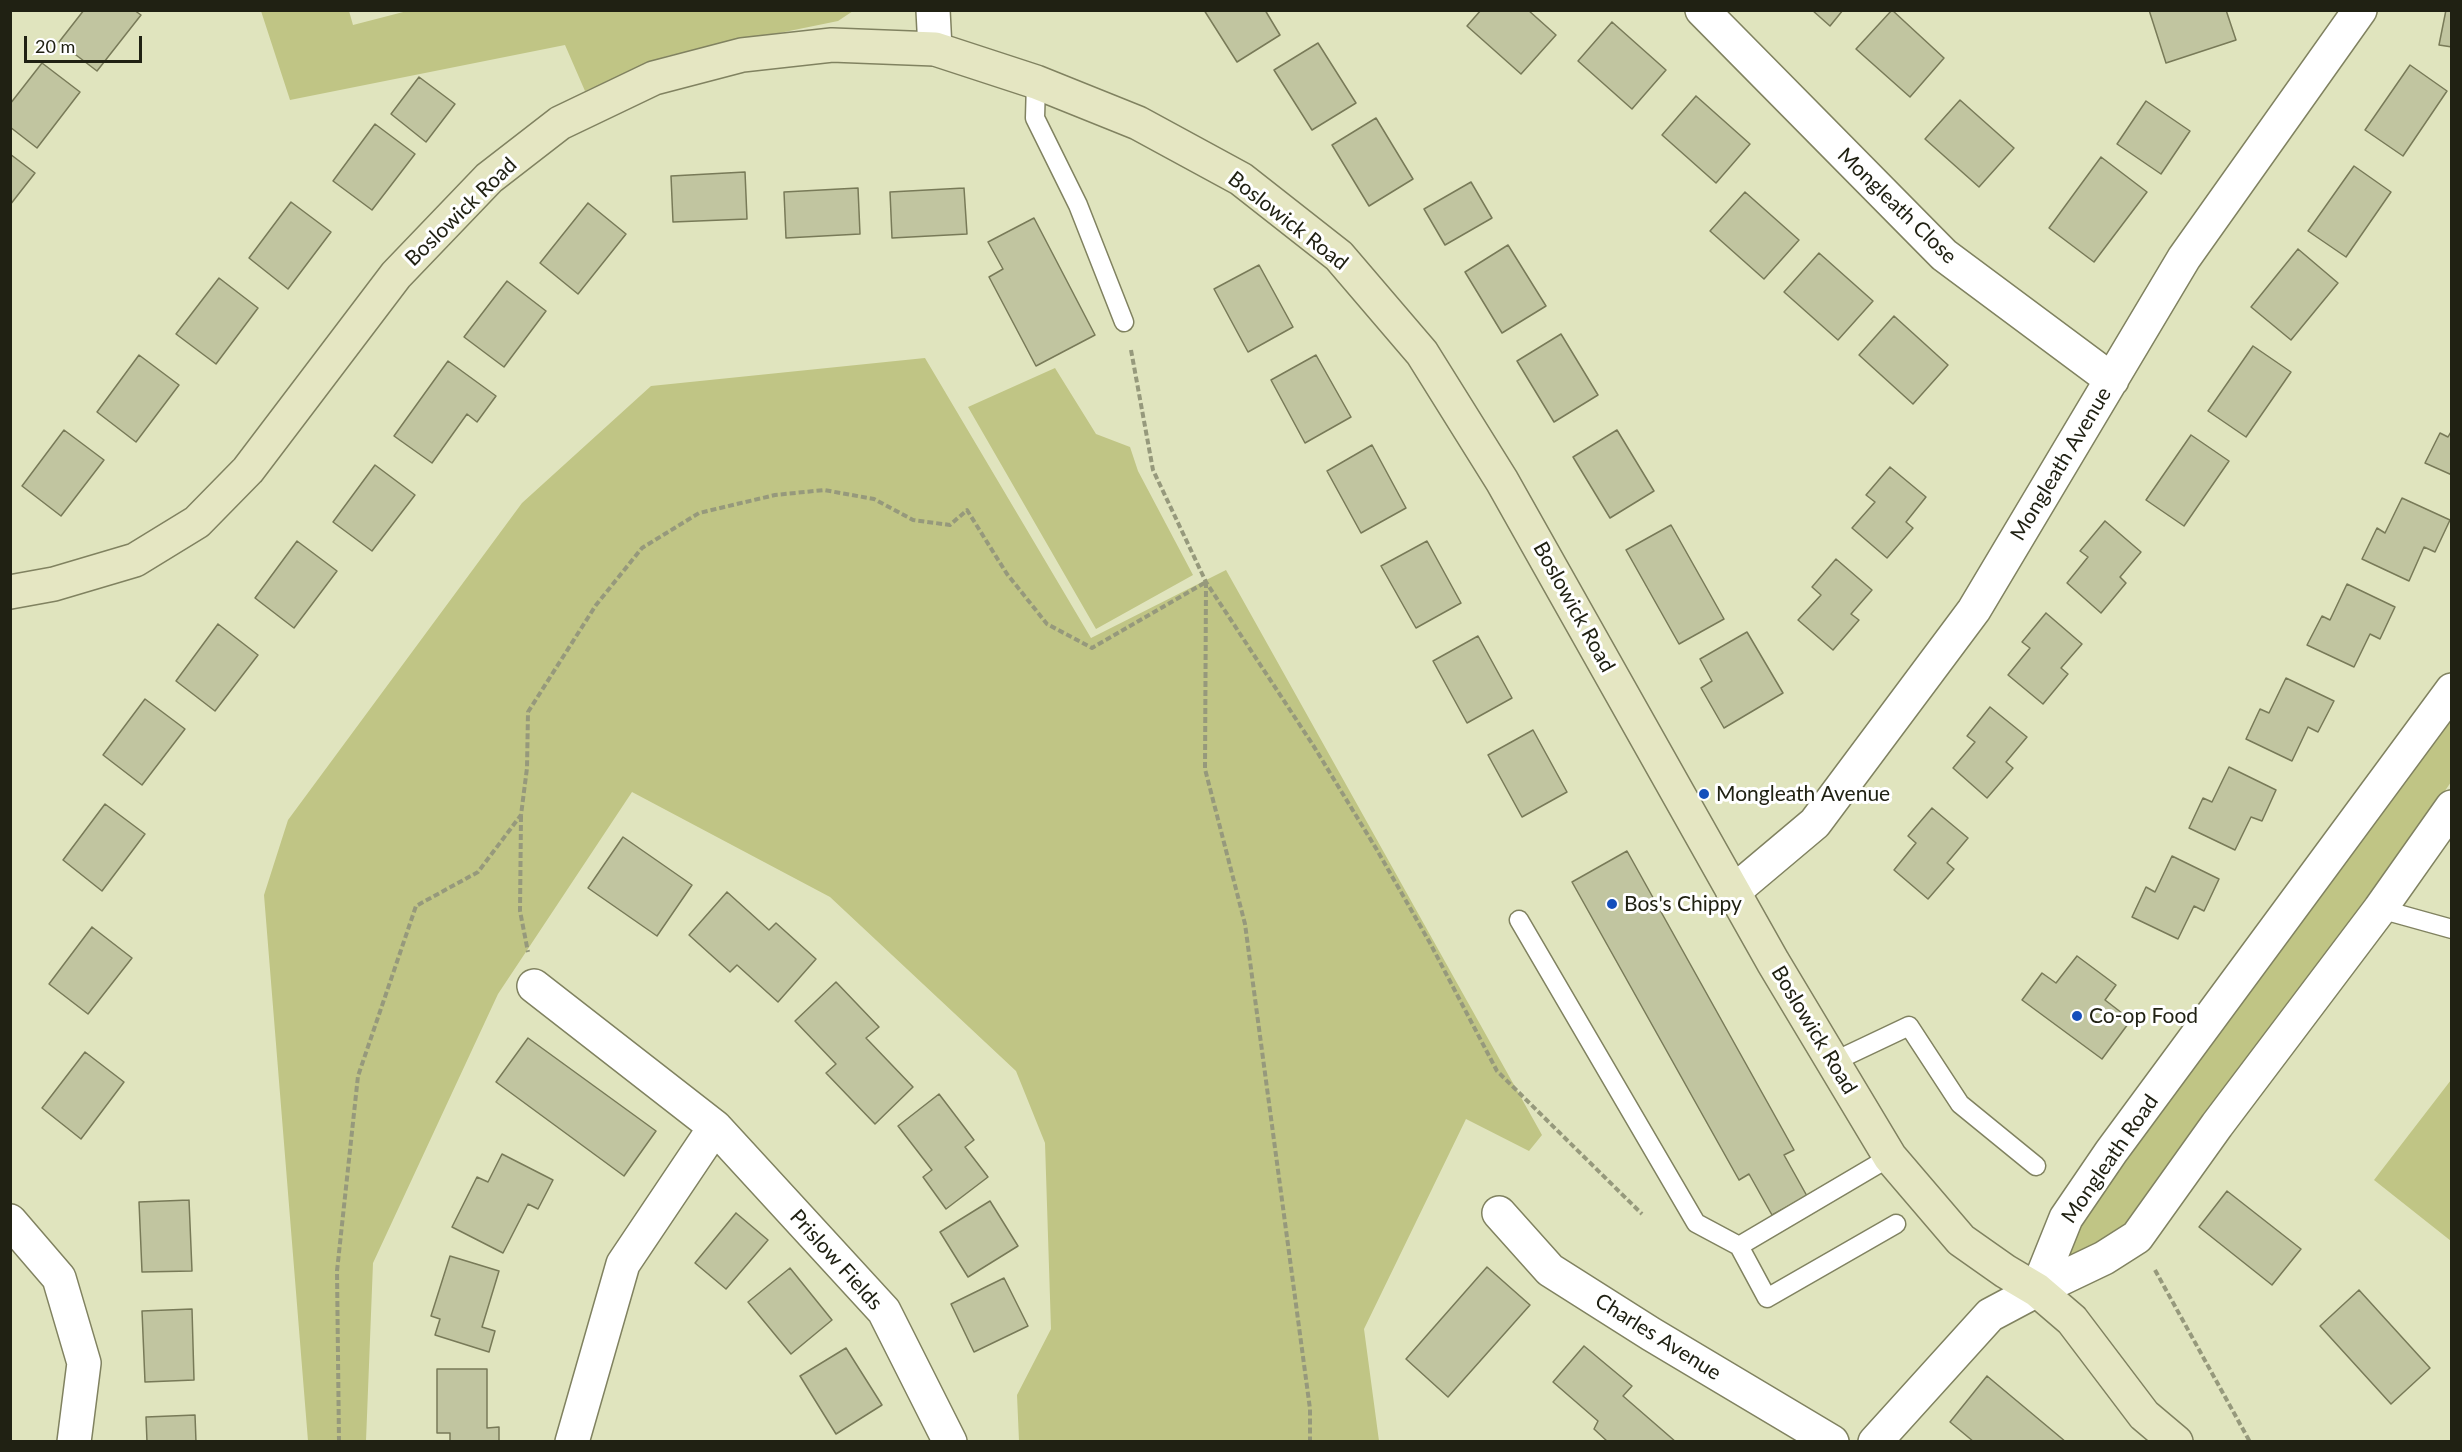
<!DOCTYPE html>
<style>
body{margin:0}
#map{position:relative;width:2462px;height:1452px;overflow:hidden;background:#e0e4be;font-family:Lato,sans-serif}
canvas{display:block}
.frame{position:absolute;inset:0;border:12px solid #202113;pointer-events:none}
.scale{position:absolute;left:24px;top:36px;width:118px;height:27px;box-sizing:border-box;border:3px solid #202113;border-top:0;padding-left:8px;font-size:18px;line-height:21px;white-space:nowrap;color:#202113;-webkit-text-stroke:4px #fff;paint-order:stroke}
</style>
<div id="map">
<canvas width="2462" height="1452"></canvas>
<div class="frame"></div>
<div class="scale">20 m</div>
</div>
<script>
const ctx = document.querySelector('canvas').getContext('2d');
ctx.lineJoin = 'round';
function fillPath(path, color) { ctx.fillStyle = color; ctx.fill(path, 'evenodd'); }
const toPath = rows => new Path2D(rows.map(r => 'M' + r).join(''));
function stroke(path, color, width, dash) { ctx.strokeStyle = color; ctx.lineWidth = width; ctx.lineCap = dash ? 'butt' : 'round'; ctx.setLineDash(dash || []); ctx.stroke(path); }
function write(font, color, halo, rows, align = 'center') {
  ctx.font = font + ' Lato,sans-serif'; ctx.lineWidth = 6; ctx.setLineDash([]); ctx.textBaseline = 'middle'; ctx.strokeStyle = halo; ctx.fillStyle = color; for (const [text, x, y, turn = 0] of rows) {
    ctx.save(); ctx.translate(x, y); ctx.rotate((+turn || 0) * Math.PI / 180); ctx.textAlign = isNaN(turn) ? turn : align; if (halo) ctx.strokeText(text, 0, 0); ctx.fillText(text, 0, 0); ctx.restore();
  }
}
const green = toPath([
 [411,10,853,11,838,21,667,56,585,91,565,45,290,100,261,11,349,11,353,25],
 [925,358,1091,638,1226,570,1542,1135,1529,1151,1466,1119,1364,1329,1379,1441,1019,1441,1017,1395,1051,1329,1045,1143,1016,1071,830,897,632,792,498,994,373,1263,366,1441,308,1441,264,895,288,820,522,503,651,386],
 [1055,368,1096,434,1130,447,1138,471,1193,575,1096,629,968,407],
 [2451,708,2451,782,2367,905,2126,1230,2061,1267,2081,1218],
 [2451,1080,2452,1080,2451,1241,2374,1180]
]);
const building = toPath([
 [84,10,134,10,141,15,97,71,59,42,84,10],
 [1204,10,1265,10,1280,35,1237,62,1204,10],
 [1481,10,1528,10,1556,35,1521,74,1467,26,1481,10],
 [1812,10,1843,10,1830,26,1812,10],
 [1892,10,1944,58,1910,97,1856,49,1892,10],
 [2149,10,2226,10,2236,40,2166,63,2149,10],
 [2446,10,2452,10,2452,47,2439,45,2446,10],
 [1612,22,1666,70,1632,109,1578,61,1612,22],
 [1318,43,1356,103,1312,130,1274,70,1318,43],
 [42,63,80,92,37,148,10,127,10,104,42,63],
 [2410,65,2447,91,2403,156,2365,130,2410,65],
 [419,77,455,104,426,142,391,114,419,77],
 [1696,96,1750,144,1716,183,1662,135,1696,96],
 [1960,100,2014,148,1979,187,1925,139,1960,100],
 [2146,101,2190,131,2161,174,2117,144,2146,101],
 [1376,118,1413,179,1369,206,1332,145,1376,118],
 [375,124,415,154,372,210,333,181,375,124],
 [10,154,35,173,10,205,10,154],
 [2101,157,2147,192,2094,262,2049,228,2101,157],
 [2354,166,2391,192,2346,257,2308,231,2354,166],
 [745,172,747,219,673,222,671,176,745,172],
 [1471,182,1492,218,1445,245,1424,209,1471,182],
 [858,188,860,234,786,238,784,192,858,188],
 [964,188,967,234,892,238,890,192,964,188],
 [1745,192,1799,240,1764,279,1710,231,1745,192],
 [291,202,331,232,288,289,249,258,291,202],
 [588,203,626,234,578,294,540,263,588,203],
 [1034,218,1095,335,1036,366,989,277,1003,269,988,242,1034,218],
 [1508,245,1546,306,1502,333,1465,272,1508,245],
 [2298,249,2338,283,2291,340,2251,307,2298,249],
 [1819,253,1873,301,1838,340,1784,292,1819,253],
 [1259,265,1293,327,1248,352,1214,289,1259,265],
 [219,278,258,308,216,364,176,334,219,278],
 [507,281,546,311,504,367,464,337,507,281],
 [1894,316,1948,365,1913,404,1859,355,1894,316],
 [1561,334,1598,395,1554,422,1517,361,1561,334],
 [2253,346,2291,372,2246,437,2208,411,2253,346],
 [139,355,179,385,136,442,97,412,139,355],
 [1316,355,1351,417,1305,443,1271,380,1316,355],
 [448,361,496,396,477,422,467,414,432,463,394,436,448,361],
 [64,430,104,460,61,516,22,486,64,430],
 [1617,430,1654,491,1610,518,1573,457,1617,430],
 [2452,430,2452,475,2425,463,2440,433,2448,437,2452,430],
 [2191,435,2229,461,2184,526,2146,500,2191,435],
 [1372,445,1406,508,1361,533,1327,471,1372,445],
 [375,465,415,495,372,551,333,522,375,465],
 [1890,467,1926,497,1906,522,1913,528,1887,558,1852,528,1875,502,1866,495,1890,467],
 [2402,498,2450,520,2435,552,2424,547,2409,581,2362,559,2377,528,2385,533,2402,498],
 [2105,521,2141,552,2120,577,2126,583,2101,613,2067,583,2088,557,2080,551,2105,521],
 [1671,525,1724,619,1679,644,1626,550,1671,525],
 [297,541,337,571,294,628,255,598,297,541],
 [1427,541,1461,603,1416,628,1381,566,1427,541],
 [1836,559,1872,590,1851,614,1859,620,1833,650,1798,620,1821,595,1812,587,1836,559],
 [2347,584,2395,607,2380,639,2370,634,2354,667,2307,645,2322,616,2330,620,2347,584],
 [2046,613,2082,644,2061,668,2068,674,2043,704,2008,675,2030,648,2022,642,2046,613],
 [218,624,258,655,215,711,176,681,218,624],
 [1747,632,1783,693,1724,728,1701,688,1712,681,1700,659,1747,632],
 [1478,636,1512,698,1467,723,1433,661,1478,636],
 [2286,678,2334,701,2318,732,2308,727,2292,761,2246,739,2260,709,2269,713,2286,678],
 [145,699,185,729,142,785,103,755,145,699],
 [1990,707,2027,737,2006,762,2013,768,1987,798,1953,768,1975,742,1967,736,1990,707],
 [1533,730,1567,792,1522,817,1488,755,1533,730],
 [2229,767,2276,790,2262,821,2251,817,2235,850,2189,828,2203,798,2212,802,2229,767],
 [105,804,145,834,102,891,63,860,105,804],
 [1932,808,1968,838,1947,863,1954,869,1928,899,1894,870,1916,843,1908,836,1932,808],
 [623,837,692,885,657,936,588,888,623,837],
 [1627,851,1794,1150,1784,1155,1807,1196,1772,1215,1749,1174,1739,1180,1572,882,1627,851],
 [2172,856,2219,879,2204,911,2194,906,2178,939,2132,917,2146,887,2155,892,2172,856],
 [727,892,769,930,776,923,816,959,778,1002,737,965,730,972,689,935,727,892],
 [92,927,132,958,88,1014,49,984,92,927],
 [2077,956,2116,985,2105,1000,2131,1020,2102,1059,2022,1000,2042,973,2056,983,2077,956],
 [836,982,879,1027,866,1038,913,1087,875,1124,826,1073,836,1064,795,1021,836,982],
 [528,1038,656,1131,624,1176,496,1082,528,1038],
 [85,1052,124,1082,81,1139,42,1108,85,1052],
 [939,1094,974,1140,965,1147,988,1177,946,1209,923,1177,932,1170,898,1126,939,1094],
 [502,1154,553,1180,538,1209,528,1204,503,1253,452,1227,477,1177,488,1182,502,1154],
 [2227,1191,2301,1249,2272,1285,2199,1227,2227,1191],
 [189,1200,192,1271,142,1272,139,1202,189,1200],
 [990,1201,1018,1246,968,1277,940,1232,990,1201],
 [736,1213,768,1240,726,1289,695,1263,736,1213],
 [450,1256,499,1271,482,1327,495,1331,489,1352,435,1335,440,1319,431,1316,450,1256],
 [1487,1267,1530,1305,1448,1397,1406,1359,1487,1267],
 [790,1268,832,1320,791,1354,748,1302,790,1268],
 [1004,1278,1028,1326,974,1352,951,1304,1004,1278],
 [2359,1290,2430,1368,2391,1404,2320,1326,2359,1290],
 [192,1309,194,1380,145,1382,142,1311,192,1309],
 [1584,1346,1632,1386,1623,1396,1676,1442,1608,1442,1594,1429,1598,1421,1553,1382,1584,1346],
 [846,1348,882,1405,836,1434,800,1376,846,1348],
 [437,1369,487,1369,487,1428,499,1427,499,1442,450,1442,450,1433,437,1433,437,1369],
 [1987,1376,2066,1442,1974,1442,1950,1422,1987,1376],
 [195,1415,196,1442,147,1442,146,1417,195,1415]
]);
const path = toPath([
 [1131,350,1153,470,1206,582,1313,745,1377,850,1430,943,1497,1071,1642,1214],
 [1206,582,1205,769,1245,924,1310,1409,1310,1442],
 [521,816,520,911,528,952],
 [2155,1270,2250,1442],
 [339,1442,337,1271,358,1076,416,906,478,872,521,815,527,768,528,712,596,605,642,548,699,513,775,495,824,490,874,499,913,520,950,525,967,510,1007,574,1047,624,1092,648,1206,582]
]);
const lane = toPath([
 [1036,82,1035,118,1078,205,1124,322],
 [2380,909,2452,929],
 [1519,920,1696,1223,1739,1246,1890,1157],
 [1833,1062,1909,1026,1960,1104,2036,1166],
 [1739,1246,1767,1298,1896,1224]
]);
const street = toPath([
 [933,10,935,49],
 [1702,10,1944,255,2112,380],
 [1733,892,1815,823,1974,610,2184,258,2360,10],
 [534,986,715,1127,884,1311,950,1442],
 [1499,1213,1550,1270,1651,1334,1832,1442],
 [10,1221,59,1278,84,1363,74,1442],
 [2037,1290,2066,1218,2111,1152,2452,690],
 [572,1442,623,1264,715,1127],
 [1875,1442,1990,1315,2037,1290,2104,1258,2137,1237,2217,1125,2380,909,2452,807]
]);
const secondary = toPath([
 [10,592,54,584,135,560,197,522,248,470,396,275,489,178,560,123,654,78,742,55,832,45,935,49,1036,82,1138,123,1241,179,1339,256,1422,353,1502,481,1773,962,1890,1157,1961,1240,2005,1271,2037,1290,2072,1320,2144,1415,2176,1442]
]);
const markers = [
 [1704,794,6,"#154fbb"],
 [1612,904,6,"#154fbb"],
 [2077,1016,6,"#154fbb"]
];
const streetNames = [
 ["Mongleath Close",1897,206,44],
 ["Boslowick Road",461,212,-44],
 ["Boslowick Road",1288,221,38],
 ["Mongleath Avenue",2061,464,-59],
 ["Boslowick Road",1574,607,61],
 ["Boslowick Road",1814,1030,59],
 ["Mongleath Road",2110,1159,-55],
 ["Prislow Fields",836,1260,48],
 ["Charles Avenue",1658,1337,32]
];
const poiNames = [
 ["Mongleath Avenue",1716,794],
 ["Bos's Chippy",1624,904],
 ["Co-op Food",2089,1016]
];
fillPath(green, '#c0c585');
fillPath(building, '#c1c5a0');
stroke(building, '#787a58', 1.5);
stroke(lane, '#808260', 21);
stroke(street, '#808260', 36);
stroke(secondary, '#808260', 36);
stroke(path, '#96997c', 4, [6, 3]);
stroke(lane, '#fff', 18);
stroke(street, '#fff', 33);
stroke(secondary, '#e5e6c2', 33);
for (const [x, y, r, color] of markers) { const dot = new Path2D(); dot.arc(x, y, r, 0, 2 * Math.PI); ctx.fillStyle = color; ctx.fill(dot); stroke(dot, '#fff', 2); }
write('21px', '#202113', '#fff', streetNames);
write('21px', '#202113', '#fff', poiNames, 'left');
</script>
